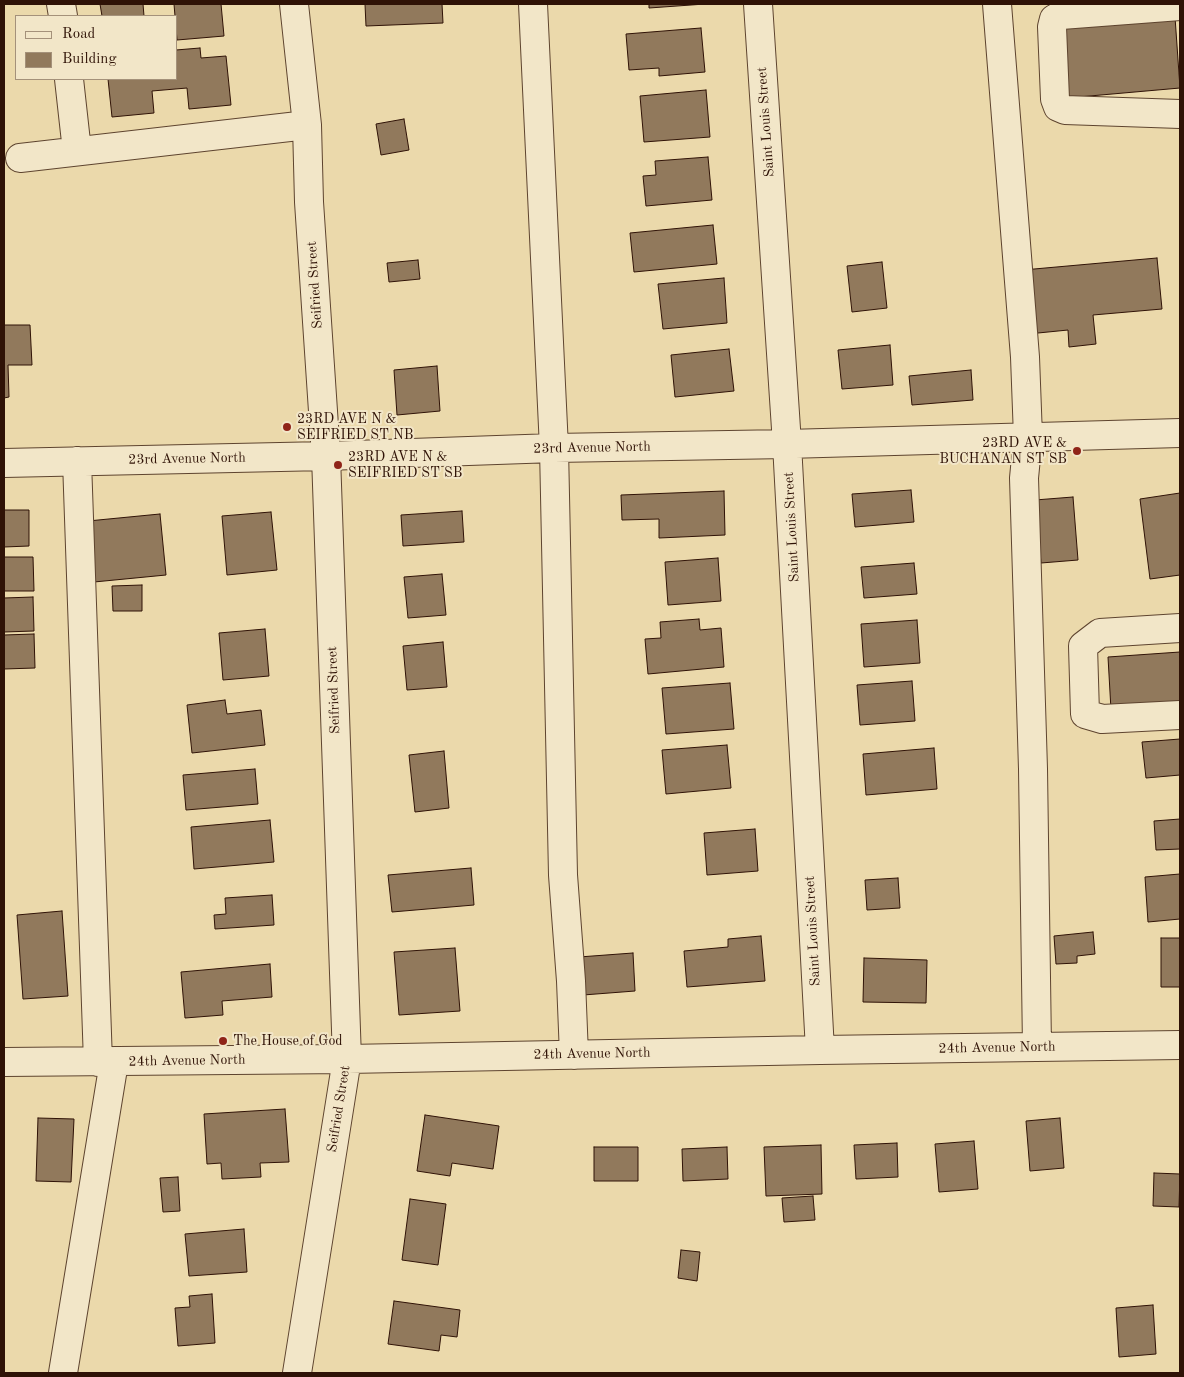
<!DOCTYPE html>
<style>
body{margin:0}
#map{position:relative;width:1184px;height:1377px;overflow:hidden;background:#ebd9ab;font-family:"Old Standard TT",serif}
canvas{display:block}
.frame{position:absolute;inset:0;border:5px solid #2f1206;pointer-events:none}
.legend{position:absolute;left:15px;top:15px;width:162px;height:65px;box-sizing:border-box;background:#f2e6c8;border:1px solid #a4917a;margin:0;padding:6px 9px;list-style:none;font-size:15px;color:#2f1206}
.legend li{display:flex;align-items:center;gap:10px;height:25px}
.legend b{width:25px;border:1px solid #a4917a}
</style>
<div id="map">
<canvas width="1184" height="1377"></canvas>
<div class="frame"></div>
<ul class="legend">
<li><b style="height:6px;background:#f2e6c8"></b>Road</li>
<li><b style="height:14px;background:#91795c"></b>Building</li>
</ul>
</div>
<script>
const ctx = document.querySelector('canvas').getContext('2d');
ctx.lineJoin = 'round';
function fillPath(path, color) { ctx.fillStyle = color; ctx.fill(path, 'evenodd'); }
const toPath = rows => new Path2D(rows.map(r => 'M' + r).join(''));
function stroke(path, color, width, dash) { ctx.strokeStyle = color; ctx.lineWidth = width; ctx.lineCap = dash ? 'butt' : 'round'; ctx.setLineDash(dash || []); ctx.stroke(path); }
function write(font, color, halo, rows, align = 'center') {
  ctx.font = font + ' "Old Standard TT",serif'; ctx.lineWidth = 4; ctx.setLineDash([]); ctx.textBaseline = 'middle'; ctx.strokeStyle = halo; ctx.fillStyle = color; for (const [text, x, y, turn = 0] of rows) {
    ctx.save(); ctx.translate(x, y); ctx.rotate((+turn || 0) * Math.PI / 180); ctx.textAlign = isNaN(turn) ? turn : align; if (halo) ctx.strokeText(text, 0, 0); ctx.fillText(text, 0, 0); ctx.restore();
  }
}
const building = toPath([
 [100,4,143,4,144,16,102,16,100,4],
 [174,4,221,4,224,36,177,40,174,4],
 [365,4,442,4,443,23,366,26,365,4],
 [649,4,705,4,649,8,649,4],
 [1175,17,1180,88,1067,98,1061,26,1175,17],
 [701,28,705,72,659,76,659,68,629,70,626,34,701,28],
 [200,48,201,58,226,56,231,105,189,109,187,88,152,91,154,113,112,117,108,79,176,79,176,50,200,48],
 [706,90,710,137,644,142,640,96,706,90],
 [404,119,409,150,381,155,376,124,404,119],
 [708,157,712,200,646,206,643,176,656,175,655,161,708,157],
 [713,225,717,264,634,272,630,233,713,225],
 [1157,258,1162,309,1093,315,1096,344,1069,347,1068,330,1028,334,1023,270,1157,258],
 [418,260,420,279,389,282,387,263,418,260],
 [882,262,887,308,852,312,847,266,882,262],
 [724,278,727,323,663,329,658,284,724,278],
 [4,325,30,325,32,365,8,365,9,397,4,398,4,325],
 [890,345,893,385,842,389,838,350,890,345],
 [729,349,734,391,675,397,671,355,729,349],
 [437,366,440,411,397,415,394,370,437,366],
 [971,370,973,400,912,405,909,376,971,370],
 [911,490,914,522,855,527,852,494,911,490],
 [724,491,725,535,659,538,659,519,622,520,621,495,724,491],
 [1180,493,1180,575,1150,579,1140,499,1180,493],
 [1073,497,1078,560,1041,563,1035,500,1073,497],
 [4,510,29,510,29,546,4,547,4,510],
 [462,511,464,542,403,546,401,515,462,511],
 [271,512,277,570,227,575,222,516,271,512],
 [160,514,166,575,94,582,88,521,160,514],
 [4,557,33,557,34,591,4,591,4,557],
 [718,558,721,601,668,605,665,562,718,558],
 [914,563,917,594,864,598,861,567,914,563],
 [442,574,446,615,408,618,404,577,442,574],
 [142,585,142,611,113,611,112,586,142,585],
 [33,597,34,631,4,632,4,598,33,597],
 [699,619,700,630,721,628,724,667,648,674,645,639,661,638,660,622,699,619],
 [917,620,920,663,864,667,861,624,917,620],
 [265,629,269,676,223,680,219,633,265,629],
 [34,634,35,668,4,669,4,635,34,634],
 [443,642,447,687,407,690,403,646,443,642],
 [1180,652,1180,705,1111,710,1108,657,1180,652],
 [912,681,915,721,860,725,857,685,912,681],
 [730,683,734,729,666,734,662,688,730,683],
 [225,700,227,714,261,710,265,745,192,753,187,705,225,700],
 [1180,739,1180,775,1146,778,1142,742,1180,739],
 [727,745,731,788,666,794,662,750,727,745],
 [934,748,937,789,866,795,863,754,934,748],
 [444,751,449,808,415,812,409,755,444,751],
 [255,769,258,804,186,810,183,775,255,769],
 [1180,819,1180,849,1156,850,1154,821,1180,819],
 [270,820,274,862,194,869,191,827,270,820],
 [755,829,758,871,707,875,704,833,755,829],
 [471,868,474,905,392,912,388,875,471,868],
 [1180,874,1180,919,1148,922,1145,877,1180,874],
 [898,878,900,908,867,910,865,880,898,878],
 [272,895,274,925,215,929,214,915,226,914,225,898,272,895],
 [62,911,68,996,23,999,17,915,62,911],
 [1093,932,1095,954,1077,956,1077,963,1056,964,1054,936,1093,932],
 [761,936,765,981,687,987,684,951,728,947,728,939,761,936],
 [1161,938,1180,938,1180,987,1161,987,1161,938],
 [455,948,460,1011,399,1015,394,952,455,948],
 [633,953,635,991,583,995,579,957,633,953],
 [864,958,927,960,926,1003,863,1002,864,958],
 [270,964,272,997,222,1001,223,1015,185,1018,181,972,270,964],
 [285,1109,289,1162,260,1163,261,1177,222,1179,221,1163,207,1164,204,1114,285,1109],
 [425,1115,499,1126,493,1169,452,1163,450,1176,417,1171,425,1115],
 [38,1118,74,1119,71,1182,36,1181,38,1118],
 [1060,1118,1064,1168,1030,1171,1026,1121,1060,1118],
 [974,1141,978,1189,939,1192,935,1144,974,1141],
 [897,1143,898,1177,856,1179,854,1145,897,1143],
 [821,1145,822,1194,766,1196,764,1147,821,1145],
 [594,1147,638,1147,638,1181,594,1181,594,1147],
 [727,1147,728,1179,683,1181,682,1149,727,1147],
 [1154,1173,1180,1174,1179,1207,1153,1206,1154,1173],
 [178,1177,180,1211,163,1212,160,1178,178,1177],
 [813,1196,815,1220,784,1222,782,1198,813,1196],
 [410,1199,446,1204,438,1265,402,1260,410,1199],
 [244,1229,247,1272,189,1276,185,1234,244,1229],
 [681,1250,700,1252,697,1281,678,1278,681,1250],
 [212,1294,215,1343,178,1346,175,1308,190,1307,189,1296,212,1294],
 [394,1301,460,1310,457,1337,441,1335,439,1351,388,1344,394,1301],
 [1153,1305,1156,1354,1119,1357,1116,1308,1153,1305]
]);
const minor = toPath([
 [61,4,63,16],
 [294,4,307,125,309,202,326,456,347,1059,297,1373],
 [533,4,554,448,563,875,571,981,574,1055],
 [758,4,787,444,820,1050],
 [997,4,1025,357,1028,437,1024,478,1033,769,1037,1047],
 [1180,6,1061,15,1054,19,1052,27,1055,99,1058,107,1065,110,1180,114],
 [69,79,77,151],
 [20,158,307,125],
 [77,461,98,1062],
 [4,463,326,456,554,448,787,444,1180,433],
 [1180,628,1100,633,1083,646,1085,714,1102,719,1180,715],
 [4,1062,347,1059,820,1050,1180,1045],
 [63,1373,114,1062]
]);
const markers = [
 [287,427,5,"#8f2418"],
 [1077,451,5,"#8f2418"],
 [338,465,5,"#8f2418"],
 [223,1041,5,"#8f2418"]
];
const streetNames = [
 ["Saint Louis Street",766,122,-94],
 ["Seifried Street",315,285,-94],
 ["23rd Avenue North",592,448,-1],
 ["23rd Avenue North",187,459,-1],
 ["Saint Louis Street",792,527,-93],
 ["Seifried Street",334,690,-92],
 ["Saint Louis Street",813,931,-93],
 ["24th Avenue North",997,1048,-1],
 ["24th Avenue North",592,1054,-1],
 ["24th Avenue North",187,1061,-1],
 ["Seifried Street",339,1109,-81]
];
const poiNames = [
 ["23RD AVE N &",297,419],
 ["SEIFRIED ST NB",297,435],
 ["23RD AVE &",1067,443,"right"],
 ["BUCHANAN ST SB",1067,459,"right"],
 ["23RD AVE N &",348,457],
 ["SEIFRIED ST SB",348,473],
 ["The House of God",233,1041]
];
fillPath(building, '#91795c');
stroke(building, '#2f1206', 1);
stroke(minor, '#5e442f', 30);
stroke(minor, '#f2e6c8', 28);
for (const [x, y, r, color] of markers) { const dot = new Path2D(); dot.arc(x, y, r, 0, 2 * Math.PI); ctx.fillStyle = color; ctx.fill(dot); stroke(dot, '#f2e6c8', 2); }
write('14px', '#2f1206', '#f2e6c8', streetNames);
write('14px', '#2f1206', '#f2e6c8', poiNames, 'left');
</script>
